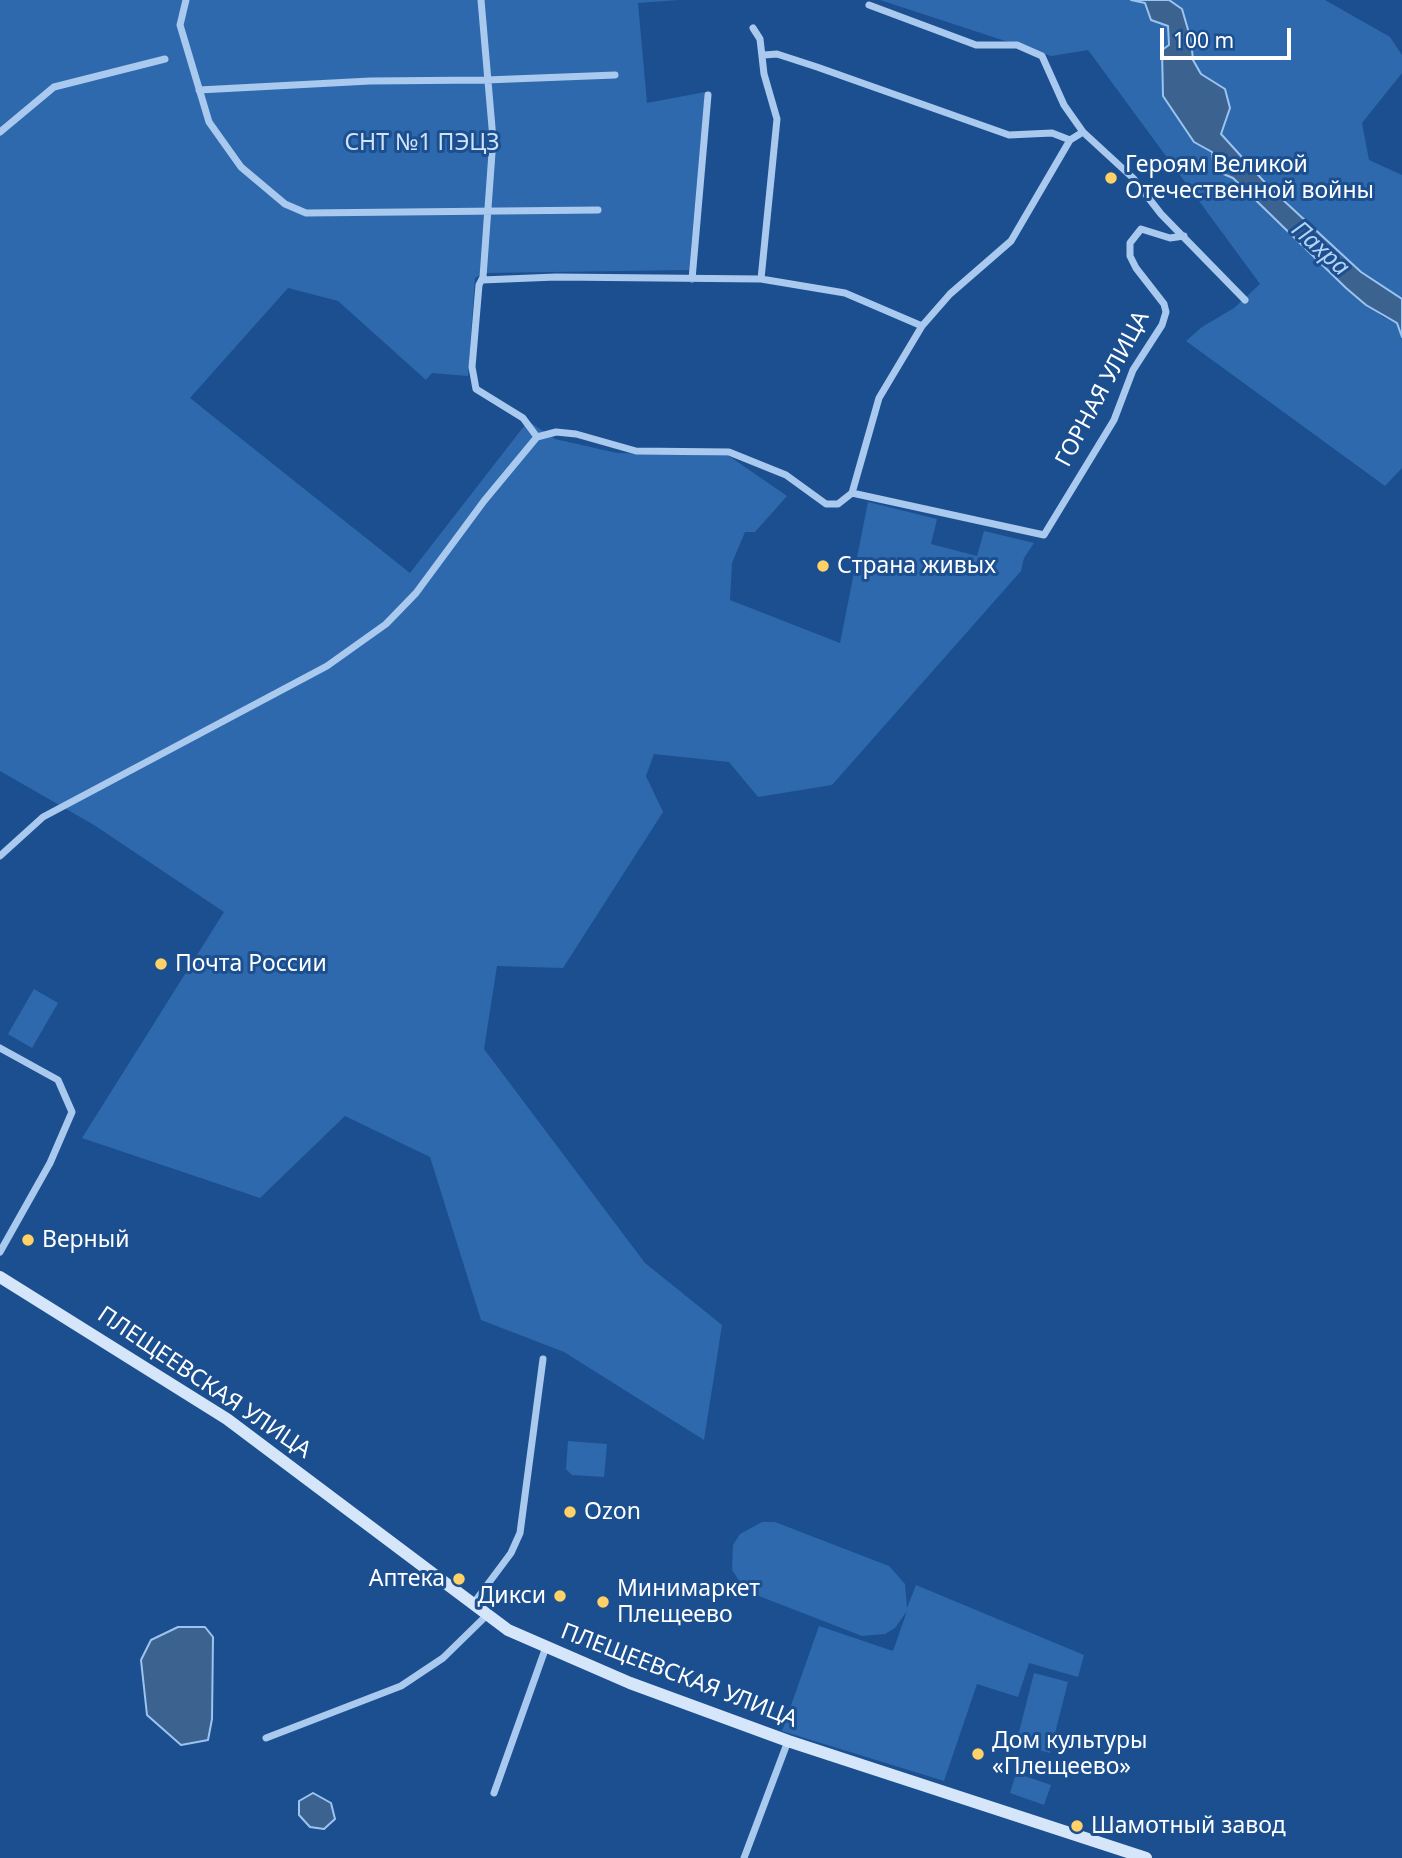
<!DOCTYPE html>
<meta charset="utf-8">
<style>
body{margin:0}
#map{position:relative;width:1402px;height:1858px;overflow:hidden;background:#1b4f8f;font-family:"Noto Sans",sans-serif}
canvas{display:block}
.scale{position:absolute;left:1160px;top:28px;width:131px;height:32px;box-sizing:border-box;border:4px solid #fff;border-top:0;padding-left:9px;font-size:21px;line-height:24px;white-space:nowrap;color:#fff;-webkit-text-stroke:5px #1b4f8f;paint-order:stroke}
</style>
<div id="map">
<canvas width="1402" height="1858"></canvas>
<div class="scale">100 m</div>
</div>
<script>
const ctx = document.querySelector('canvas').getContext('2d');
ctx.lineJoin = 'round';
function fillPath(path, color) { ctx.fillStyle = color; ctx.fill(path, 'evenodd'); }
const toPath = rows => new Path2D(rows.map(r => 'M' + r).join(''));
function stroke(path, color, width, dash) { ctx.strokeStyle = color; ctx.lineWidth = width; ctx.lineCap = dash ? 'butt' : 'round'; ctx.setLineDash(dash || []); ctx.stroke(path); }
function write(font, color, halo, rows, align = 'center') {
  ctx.font = font + ' "Noto Sans",sans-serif'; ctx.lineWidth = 6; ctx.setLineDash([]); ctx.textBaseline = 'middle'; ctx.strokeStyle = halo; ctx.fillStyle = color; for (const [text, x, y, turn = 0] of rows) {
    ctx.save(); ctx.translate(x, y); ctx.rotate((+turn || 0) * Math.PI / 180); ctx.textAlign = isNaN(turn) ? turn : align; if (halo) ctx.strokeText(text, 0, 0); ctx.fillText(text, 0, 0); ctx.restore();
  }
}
const green = toPath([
 [0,0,679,0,638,3,647,103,705,92,689,270,484,273,475,278,468,376,432,373,426,380,338,301,288,288,190,398,410,573,528,421,555,439,617,453,729,456,787,496,755,532,745,532,732,563,730,600,840,643,868,502,937,519,931,544,977,556,984,531,1034,543,1024,558,1021,571,832,785,758,797,729,762,654,754,646,776,663,812,563,968,497,966,484,1049,645,1263,722,1325,704,1440,564,1352,481,1320,430,1157,345,1116,260,1198,82,1138,224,912,94,825,0,771],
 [880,0,1131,0,1145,3,1168,25,1169,46,1194,142,1212,152,1214,170,1233,178,1346,288,1383,317,1397,323,1402,337,1402,468,1385,486,1186,341,1202,327,1234,308,1260,284,1088,50,1051,56],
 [1169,0,1325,0,1390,37,1402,55,1402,73,1362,123,1369,160,1402,175,1402,299,1361,272,1269,187,1220,134,1230,108,1225,89,1201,74,1192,60,1191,40,1182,9],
 [34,989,58,1003,32,1048,8,1034],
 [568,1441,607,1444,604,1477,572,1475,566,1469],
 [762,1522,775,1522,889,1566,905,1584,907,1608,916,1585,1084,1655,1078,1677,1029,1663,1018,1697,977,1684,944,1781,782,1731,819,1626,893,1651,907,1611,895,1628,885,1634,862,1636,746,1591,732,1570,733,1545,740,1534],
 [1034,1673,1068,1682,1050,1753,1016,1744],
 [1016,1773,1051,1785,1044,1805,1010,1793]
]);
const water = toPath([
 [1131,0,1169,0,1182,9,1191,40,1193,60,1201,74,1225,89,1230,108,1221,134,1269,187,1361,272,1402,299,1402,337,1397,323,1366,305,1346,288,1233,178,1214,170,1212,152,1194,142,1163,96,1162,50,1169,45,1168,26,1151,20,1145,3,1131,0],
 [178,1627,205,1627,213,1637,212,1719,208,1740,181,1745,147,1715,141,1660,151,1640,178,1627],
 [313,1793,331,1803,335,1819,324,1829,310,1827,299,1815,299,1801,313,1793]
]);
const street = toPath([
 [186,0,180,25,209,122,241,167,285,204,306,213,598,210],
 [481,0,493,139,483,277,479,285,472,367,476,389,523,418,537,437],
 [869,5,976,45,1017,45,1042,56,1064,105,1083,132,1133,178,1161,214,1245,300],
 [753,28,760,39,764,74,777,119,761,279],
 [764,55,777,54,817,67,1009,135,1052,133,1070,140],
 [199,90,370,81,486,80,615,75],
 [0,132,54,87,165,59],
 [692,279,708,95],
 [482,280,556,277,761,279,845,293,922,326],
 [537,437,556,432,576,434,636,451,729,452,786,475,826,504,838,504,852,493],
 [852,493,1044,535,1114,420,1133,370,1162,325,1166,312,1164,304,1136,268,1130,256,1130,243,1141,229,1170,238,1184,236],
 [852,493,879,398,922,326,950,294,1011,241,1070,140,1083,132],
 [0,856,43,817,327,666,386,624,416,593,484,501,537,437],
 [0,1048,58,1080,72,1112,50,1163,0,1252],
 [473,1604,511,1553,520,1533,543,1359],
 [266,1738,401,1686,443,1658,486,1616],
 [494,1793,546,1647],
 [744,1858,788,1741]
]);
const secondary = toPath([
 [0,1277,227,1419,508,1630,630,1683,788,1741,1146,1858]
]);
const markers = [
 [1111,178,7,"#ffd166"],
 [823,566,7,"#ffd166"],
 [161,964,7,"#ffd166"],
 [28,1240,7,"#ffd166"],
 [570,1512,7,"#ffd166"],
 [459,1579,7,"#ffd166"],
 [560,1596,7,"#ffd166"],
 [603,1602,7,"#ffd166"],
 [978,1754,7,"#ffd166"],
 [1077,1826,7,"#ffd166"]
];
const parkNames = [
 ["СНТ №1 ПЭЦЗ",422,143]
];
const poiNames = [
 ["Героям Великой",1125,165],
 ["Отечественной войны",1125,191],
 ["Страна живых",837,566],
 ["Почта России",175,964],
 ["Верный",42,1240],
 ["Ozon",584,1512],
 ["Аптека",445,1579,"right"],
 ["Минимаркет",617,1589],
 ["Плещеево",617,1615],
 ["Дикси",546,1596,"right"],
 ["Дом культуры",992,1741],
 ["«Плещеево»",992,1767],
 ["Шамотный завод",1091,1826]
];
const streetNames = [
 ["ГОРНАЯ УЛИЦА",1103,389,-62],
 ["ПЛЕЩЕЕВСКАЯ УЛИЦА",204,1383,34],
 ["ПЛЕЩЕЕВСКАЯ УЛИЦА",679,1676,21]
];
const waterNames = [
 ["Пахра",1320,249,42]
];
fillPath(green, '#2e69ad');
fillPath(water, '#3c6290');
stroke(water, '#9cc4f0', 2);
stroke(street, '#a9c9ee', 7);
stroke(secondary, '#d6e6fa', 12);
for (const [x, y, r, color] of markers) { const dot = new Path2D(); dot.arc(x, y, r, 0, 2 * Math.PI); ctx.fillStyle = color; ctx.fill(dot); stroke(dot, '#1b4f8f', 2.5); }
write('23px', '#cfe3fa', '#1b4f8f', parkNames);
write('23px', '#fff', '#1b4f8f', poiNames, 'left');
write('23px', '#fff', '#1b4f8f', streetNames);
write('italic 24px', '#b5d3f5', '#1b4f8f', waterNames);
</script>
